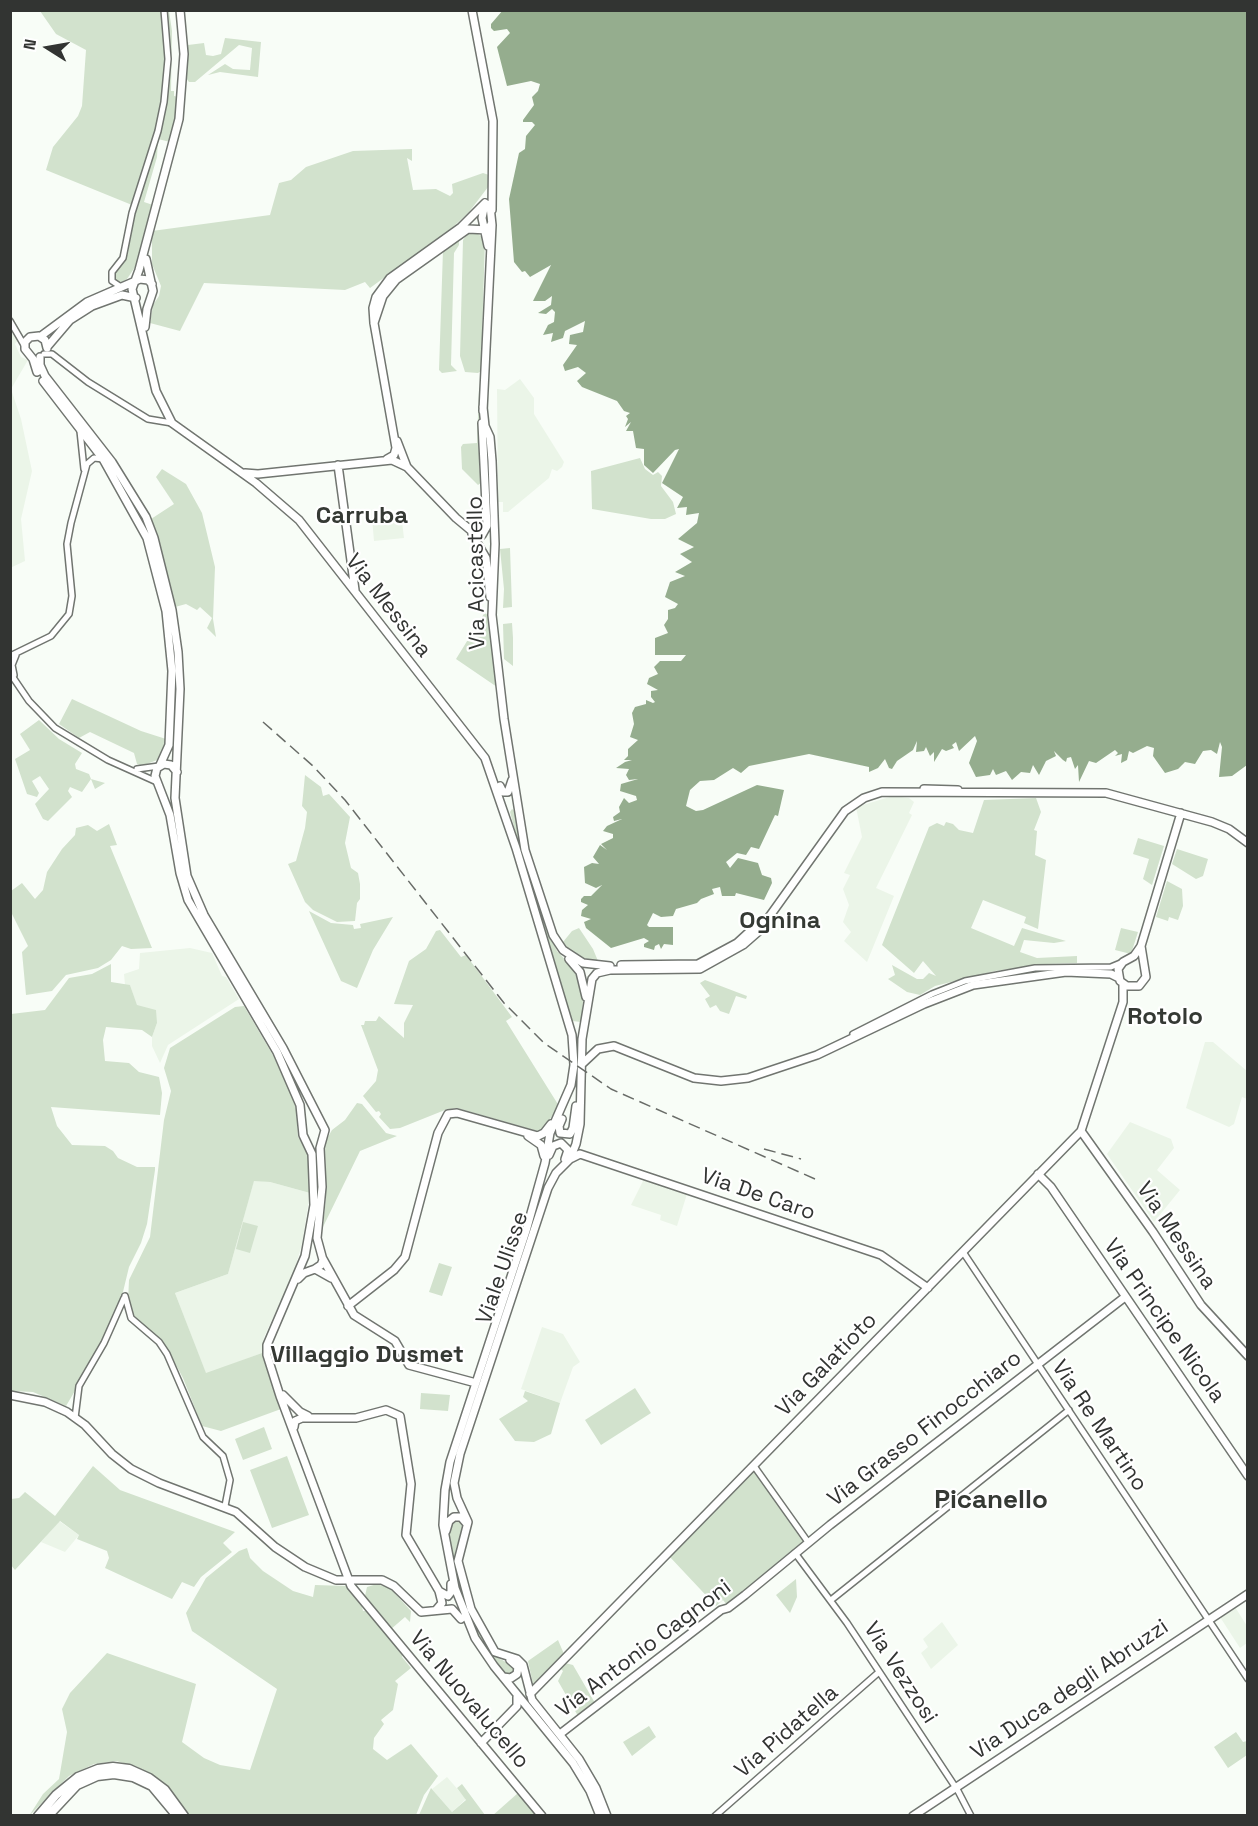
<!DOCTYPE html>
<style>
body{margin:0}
#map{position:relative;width:1258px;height:1826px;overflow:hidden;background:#f8fdf7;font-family:"Space Grotesk",sans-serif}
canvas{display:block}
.frame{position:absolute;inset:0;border:12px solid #323432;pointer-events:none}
.north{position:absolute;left:18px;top:18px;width:60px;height:60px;-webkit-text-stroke:4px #fff;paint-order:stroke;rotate:281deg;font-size:16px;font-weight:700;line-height:24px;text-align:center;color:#323432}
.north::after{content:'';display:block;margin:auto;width:21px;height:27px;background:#323432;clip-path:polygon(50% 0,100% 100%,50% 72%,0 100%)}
</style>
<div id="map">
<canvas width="1258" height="1826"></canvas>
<div class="frame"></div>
<div class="north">N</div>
</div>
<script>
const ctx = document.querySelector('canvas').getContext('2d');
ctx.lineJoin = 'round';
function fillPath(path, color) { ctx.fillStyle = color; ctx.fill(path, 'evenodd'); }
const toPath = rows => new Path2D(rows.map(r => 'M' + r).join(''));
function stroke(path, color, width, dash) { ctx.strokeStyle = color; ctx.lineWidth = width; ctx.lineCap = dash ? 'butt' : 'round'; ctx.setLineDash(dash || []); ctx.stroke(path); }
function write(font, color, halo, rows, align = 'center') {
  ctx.font = font + ' "Space Grotesk",sans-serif'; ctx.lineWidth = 4.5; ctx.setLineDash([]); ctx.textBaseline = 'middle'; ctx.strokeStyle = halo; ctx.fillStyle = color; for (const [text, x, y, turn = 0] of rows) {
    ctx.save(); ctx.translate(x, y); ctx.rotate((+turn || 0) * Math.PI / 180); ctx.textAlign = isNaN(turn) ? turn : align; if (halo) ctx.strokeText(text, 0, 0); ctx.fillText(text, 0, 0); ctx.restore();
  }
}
const built = toPath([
 [11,332,18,340,15,344,21,357,28,360,11,389,21,419,32,471,21,519,25,561,10,568],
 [520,379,534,398,534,414,564,462,562,467,557,471,552,469,549,478,508,512,503,512,503,502,498,502,497,389,505,390],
 [401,514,404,538,374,541,372,518],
 [893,796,909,798,914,802,909,813,912,815,876,888,894,896,867,962,844,941,851,932,843,922,849,905,843,889,850,875,844,873,862,837,856,807],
 [190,948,212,953,222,976,226,977,239,999,168,1045,160,1063,152,1046,152,1037,157,1023,137,1006,130,985,125,985,124,974,139,969,140,953],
 [1205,1042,1213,1042,1247,1071,1247,1099,1242,1097,1234,1124,1229,1127,1186,1108],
 [1130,1122,1171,1139,1174,1148,1157,1170,1180,1190,1154,1222,1107,1154],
 [644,1179,687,1194,677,1226,660,1220,661,1215,631,1205],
 [254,1180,270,1182,310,1193,302,1244,293,1275,264,1337,262,1353,206,1374,175,1293,228,1274],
 [542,1327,563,1334,580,1362,573,1367,560,1403,521,1389],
 [59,1521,79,1535,65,1552,41,1542],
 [1235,1607,1247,1626,1247,1643,1240,1648,1220,1617],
 [942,1622,958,1645,931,1669,921,1653,928,1647,923,1639],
 [447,1777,466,1799,452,1812,432,1789]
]);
const green = toPath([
 [40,11,163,11,166,46,164,89,157,128,132,205,46,170,53,147,78,116,82,106,86,50,56,34],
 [165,11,169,11,172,31,171,91,174,91,174,96,179,97,176,120,170,142,158,139,157,157,144,202,153,205,137,264,127,279,121,283,115,281,115,274,128,254,131,227,166,102],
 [225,38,261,42,258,77,220,72,208,75,225,64,233,69,250,70,252,48,239,45,195,82,189,82,186,78,188,45,204,43,206,55,213,56,221,54],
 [412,149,412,161,407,158,413,190,436,189,450,196,453,193,452,184,483,173,489,175,488,187,469,212,452,228,370,288,365,282,345,290,204,283,180,331,150,323,153,305,159,296,161,286,152,264,152,231,270,215,279,183,291,180,306,167,353,151],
 [469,232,475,232,485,239,481,371,478,373,465,372,460,356,463,240],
 [459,239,459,245,454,253,451,365,457,371,442,373,439,370,443,250],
 [481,387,479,466,482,482,478,485,462,469,461,447,463,444,477,443,479,389],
 [640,458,645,469,653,475,658,472,662,476,661,486,673,502,676,514,665,519,651,519,592,509,591,471],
 [162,469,186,484,202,513,215,567,213,619,216,637,207,628,212,618,200,607,197,610,186,604,175,607,159,539,151,519,174,504,156,477],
 [510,548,512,607,503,608,504,589,500,549],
 [485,612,488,616,497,687,456,659],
 [512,623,513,638,513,666,504,659,503,624],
 [72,699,141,731,166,739,162,753,157,760,142,766,137,764,134,753,90,732,79,738,59,724],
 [39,720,59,739,82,753,75,764,76,769,89,774,91,779,105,783,95,789,91,779,82,792,70,787,68,791,72,797,48,821,43,819,35,804,49,789,40,776,32,781,39,793,37,797,27,794,15,759,30,750,20,734],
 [305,775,321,787,323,796,329,794,350,817,345,843,351,868,358,873,360,884,360,899,357,903,355,921,337,922,313,910,305,902,288,864,296,861,305,828,307,812,302,806],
 [1036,798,1041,812,1034,830,1037,831,1035,855,1046,860,1038,929,1024,923,1026,917,983,900,971,928,1014,946,1022,928,1066,941,1054,943,1024,940,1020,952,1037,958,1077,956,1077,963,1046,964,995,971,935,986,920,995,907,992,888,979,895,975,892,965,917,979,923,979,929,973,936,976,923,961,914,973,882,945,929,827,937,823,944,826,946,822,953,824,959,830,973,833,984,800],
 [512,809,516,812,521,847,548,932,557,951,573,968,580,985,583,1002,581,1022,572,1021,521,852,510,812],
 [109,824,117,845,110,846,152,948,131,949,122,946,111,960,98,968,66,975,52,991,26,995,22,952,28,946,11,912,11,891,22,883,35,899,43,890,47,872,62,849,75,835,76,828,88,825,97,831],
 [1138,838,1164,846,1152,885,1143,879,1149,859,1133,854],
 [1177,849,1208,859,1203,876,1196,879,1172,864],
 [1167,881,1182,889,1183,906,1178,920,1169,917,1168,921,1156,917],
 [309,911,331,923,353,925,354,929,361,928,360,924,393,917,373,950,357,988,341,981],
 [579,928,593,949,598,961,578,957,565,946,563,942,572,931],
 [1121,928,1138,932,1131,954,1115,950],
 [440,930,461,957,466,955,512,1017,506,1021,559,1106,541,1132,457,1108,445,1110,400,1128,390,1129,379,1117,381,1114,379,1111,376,1112,363,1096,376,1081,378,1070,361,1025,364,1025,365,1021,376,1021,379,1016,404,1038,404,1023,413,1005,394,1004,409,961,426,949,436,931],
 [111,964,111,982,130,985,137,1005,156,1010,157,1023,152,1037,142,1030,106,1027,103,1040,105,1061,129,1063,139,1072,159,1077,162,1093,160,1115,51,1107,57,1126,72,1145,105,1146,113,1151,118,1158,137,1167,155,1167,155,1170,147,1224,141,1243,129,1267,122,1296,98,1352,66,1406,33,1392,11,1391,11,1014,45,1010,69,978,92,974],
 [705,980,747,996,746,999,736,996,729,1014,720,1011,716,1005,710,1008,705,999,710,996,700,983],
 [244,1006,274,1057,292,1097,296,1109,298,1137,308,1152,310,1193,270,1182,254,1181,228,1274,175,1293,206,1373,262,1353,281,1409,221,1431,202,1426,183,1378,163,1341,131,1315,128,1301,129,1280,150,1237,164,1120,171,1091,164,1068,170,1048,235,1007],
 [357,1103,362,1104,386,1133,397,1136,360,1151,323,1227,326,1198,325,1142,332,1130,345,1120],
 [243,1222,258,1226,250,1253,236,1249],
 [439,1263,452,1267,442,1296,429,1292],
 [635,1388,651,1413,601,1445,585,1420],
 [525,1391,560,1403,551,1434,534,1442,515,1441,499,1419,528,1401,523,1397],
 [421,1393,450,1395,448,1411,420,1409],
 [264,1427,272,1449,243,1460,235,1439],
 [287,1456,309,1515,272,1528,250,1470],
 [93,1466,120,1490,235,1532,223,1543,232,1552,201,1577,194,1587,182,1582,172,1599,105,1568,109,1558,107,1551,77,1539,79,1535,60,1521,15,1570,11,1565,11,1499,19,1498,25,1492,55,1516],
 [754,1471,804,1541,784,1557,785,1560,727,1605,723,1600,716,1606,669,1556],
 [459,1519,464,1528,456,1548,454,1563,462,1595,484,1643,493,1655,515,1667,513,1675,506,1675,494,1662,478,1637,464,1606,457,1584,449,1531,452,1520],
 [247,1548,250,1558,263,1571,293,1591,313,1597,315,1585,346,1586,361,1602,363,1611,368,1611,403,1652,402,1657,411,1668,395,1681,398,1684,393,1710,381,1720,384,1724,374,1738,373,1749,387,1760,411,1744,438,1776,424,1795,416,1815,189,1816,171,1791,154,1776,136,1766,116,1761,94,1764,69,1776,29,1816,43,1794,59,1779,67,1732,62,1709,70,1693,107,1653,196,1684,182,1742,204,1758,220,1765,250,1770,277,1689,192,1631,186,1613,206,1578,239,1551],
 [796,1579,797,1597,790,1613,776,1595],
 [377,1584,390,1588,411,1611,410,1622,405,1617,390,1630,365,1596,367,1587],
 [558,1640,564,1654,533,1684,528,1661],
 [565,1663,573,1665,595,1703,578,1716,558,1681,563,1671,560,1668],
 [649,1726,656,1737,632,1756,623,1742],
 [1236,1732,1243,1742,1247,1741,1247,1755,1228,1768,1214,1747],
 [462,1784,485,1815,419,1815,431,1788,452,1812,466,1800,457,1788],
 [518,1793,538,1815,492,1816]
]);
const water = toPath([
 [503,10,1247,11,1247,765,1232,776,1219,777,1222,747,1220,742,1217,754,1211,750,1203,751,1195,764,1185,762,1178,769,1165,773,1153,756,1154,748,1147,746,1133,753,1129,751,1127,760,1121,763,1122,754,1115,756,1118,753,1115,750,1096,763,1089,761,1079,782,1078,765,1075,769,1071,757,1067,758,1066,762,1063,760,1054,751,1056,756,1046,761,1039,775,1033,765,1030,773,1021,772,1012,780,1006,771,996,775,993,769,990,775,976,777,969,763,977,741,975,736,959,751,956,742,952,745,954,748,946,751,942,749,934,762,934,752,930,756,926,747,924,751,916,752,917,741,913,750,897,761,892,769,889,768,885,759,878,768,869,772,869,767,809,754,749,766,741,773,733,768,714,780,700,781,690,790,686,806,696,811,703,810,757,785,784,790,778,816,775,815,759,849,751,847,746,855,737,853,726,862,730,868,738,858,758,863,762,875,771,878,772,883,764,900,736,893,735,896,722,896,720,887,712,889,714,894,701,899,697,903,676,909,673,916,661,917,653,913,647,925,649,927,673,927,673,945,664,944,661,949,659,944,655,946,654,950,644,947,644,944,649,941,644,938,611,948,586,928,584,922,591,919,581,916,582,910,588,905,581,902,581,899,584,896,591,896,602,885,596,888,585,883,584,867,592,863,599,864,593,857,600,845,607,850,601,844,613,838,613,834,603,831,607,826,622,819,614,821,613,817,620,812,619,807,624,798,629,803,637,800,636,796,620,791,621,784,638,779,629,780,626,775,629,769,616,768,625,762,632,760,624,760,628,756,628,749,638,740,630,737,634,724,632,713,635,707,646,704,646,700,653,703,655,702,651,697,651,691,658,690,647,684,649,678,658,674,654,667,660,661,681,661,686,655,655,655,655,638,668,633,664,625,668,619,668,610,675,608,678,604,665,597,670,582,685,576,675,572,692,562,680,554,694,547,678,539,697,523,699,513,686,515,687,507,677,508,683,497,662,483,679,449,675,450,653,473,644,465,644,449,636,448,633,431,626,431,631,422,625,427,628,419,626,416,630,413,624,411,617,401,582,387,577,381,586,373,578,367,565,371,563,365,577,345,569,344,570,335,583,332,585,321,565,331,563,338,551,342,553,333,543,335,548,325,554,322,555,312,552,309,546,314,538,313,551,305,552,296,545,301,533,301,551,265,530,277,525,271,522,272,514,262,509,199,519,153,525,149,526,136,535,125,532,122,523,122,523,120,534,105,532,97,538,91,540,84,531,81,507,86,497,47,510,33,507,29,494,31,491,28,491,24]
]);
const minor = toPath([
 [121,287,112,281,112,272,123,258,132,213,158,131,164,102,168,59,164,10],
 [10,321,24,345],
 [44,354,52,354,88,382,148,419,172,423],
 [80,431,84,469],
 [10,656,51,636,69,614,72,596,67,544,71,523,87,464,94,458,103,459],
 [10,673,29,701,55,728,108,760,157,782],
 [14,675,12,665,16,655],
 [137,769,159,766],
 [853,1034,932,994,965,981,1035,968,1111,967,1123,962],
 [963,1252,1248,1679],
 [125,1296,131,1318,159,1342,167,1354,203,1437,223,1456,230,1480,225,1506],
 [75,1418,79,1386,104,1343,124,1298],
 [754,1466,808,1542],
 [795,1553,847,1623,958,1791,971,1816],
 [831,1600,1069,1410],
 [715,1816,879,1672]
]);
const major = toPath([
 [180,10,184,54,179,119,139,270,132,289,156,391,172,423,256,483,299,520,485,758,516,848,572,1035,574,1065,571,1085,550,1133,545,1163,526,1231,450,1462,445,1490,443,1525,455,1588,475,1638,494,1666,573,1763,590,1791,600,1816],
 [472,10,493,121,492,210],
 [485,204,482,218,488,246],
 [374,323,383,296,396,280,468,229,488,230,491,224],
 [145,327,147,309,153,291,146,259],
 [41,336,87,302,140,279,148,280,152,284],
 [47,347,70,320,92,306,122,295,136,298],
 [40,357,40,365,45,376,112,462,146,517,154,538,172,610,178,652,180,689,175,798,187,876,204,915,283,1048,325,1130,320,1148,322,1187,317,1238,323,1260,321,1265,315,1269],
 [37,372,33,359,25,349,25,342,30,337,39,336,45,340,47,348],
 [43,381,103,459,147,538,166,611,172,671,169,745,160,765],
 [483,407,485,426,490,437,492,461,495,544,492,615,504,719,525,850,553,935,563,950,583,963,610,966],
 [483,411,492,225,490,206,485,203],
 [397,441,407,467],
 [387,459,394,455,396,448,374,323,373,308,376,297,390,278,461,227,485,203],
 [338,465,355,590],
 [245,473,258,474,392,460,407,467,456,518,474,533,482,535,487,526,482,423],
 [472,534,486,558,490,597],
 [177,772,171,765,164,764,157,768,155,776,170,815,180,873,188,900,277,1052,300,1105,303,1135,312,1154,314,1205,305,1256,267,1345,267,1355,280,1396,351,1586,542,1816],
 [500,786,503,792,508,792,512,780],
 [924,789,958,790],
 [1141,946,1146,977,1139,986,1127,986,1120,981,1118,969,1123,962,1134,956,1141,946,1181,813],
 [569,959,580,972,586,997],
 [621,965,698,964,737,943,761,921],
 [582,1064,598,1049,614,1046,694,1078,721,1081,748,1078,817,1055,924,1004,973,985,1066,972,1111,974,1119,978],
 [562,1119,559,1126,560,1133,570,1134,573,1128,576,1106],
 [1081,1131,1153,1232,1201,1305,1248,1356],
 [528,1136,541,1145,544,1156],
 [549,1155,553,1146,561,1143,568,1150,565,1159],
 [572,1158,580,1154,881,1255,928,1288],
 [1038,1174,1051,1187,1248,1476],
 [323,1259,354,1315,395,1341,409,1365,476,1383],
 [298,1279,304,1273,315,1269,331,1278],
 [348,1306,394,1270,405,1257,438,1133,448,1114,457,1113,538,1136,544,1133,551,1124],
 [10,1395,45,1402,67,1412,85,1425,112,1454,131,1469,159,1483,236,1512,275,1547,305,1567,336,1580,382,1580,394,1586,421,1612,452,1609,461,1619],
 [283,1395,300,1412,308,1416],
 [294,1427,295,1421,302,1418,356,1418,386,1410,400,1416,411,1484,406,1535,439,1591,442,1603,436,1610],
 [446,1531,449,1521,454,1517,461,1517,467,1524],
 [439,1591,448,1596,451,1592,451,1584],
 [503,1677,511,1678,517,1674,518,1667,510,1660],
 [530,1694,1081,1131,1123,1002,1123,985],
 [560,1734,721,1610,728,1608,745,1595,830,1525,1125,1297],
 [481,1743,517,1706,517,1697],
 [607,1816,596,1788,579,1759,532,1700,523,1665,517,1659,495,1652,471,1609,458,1561,468,1522,457,1498,454,1483,460,1454,548,1188,556,1173,570,1159,576,1144,580,1124,582,1039,592,979,597,973,610,970,700,969,743,945,759,931,845,811,864,798,882,792,1106,793,1212,822,1229,829,1248,843],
 [913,1816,1248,1594]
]);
const highway = toPath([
 [38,1816,56,1795,78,1777,98,1769,113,1767,129,1769,149,1778,165,1790,184,1816],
 [48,1816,77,1785,97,1776,114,1774,133,1777,152,1786,177,1816]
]);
const rail = toPath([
 [263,722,313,766,345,800,504,1003,544,1043,611,1089,815,1179],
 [764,1149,801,1159]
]);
const streetNames = [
 ["Via Acicastello",477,573,-91],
 ["Via Messina",388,606,52],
 ["Via De Caro",758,1195,19],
 ["Via Messina",1176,1236,56],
 ["Viale Ulisse",503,1268,-71],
 ["Via Principe Nicola",1164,1321,55],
 ["Via Galatioto",827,1365,-46],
 ["Via Re Martino",1099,1426,56],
 ["Via Grasso Finocchiaro",925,1429,-38],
 ["Via Antonio Cagnoni",644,1649,-37],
 ["Via Vezzosi",900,1673,57],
 ["Via Duca degli Abruzzi",1070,1690,-34],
 ["Via Nuovalucello",469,1700,50],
 ["Via Pidatella",787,1732,-41]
];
const neighbourhoodNames = [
 ["Carruba",362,516],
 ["Ognina",780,921],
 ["Rotolo",1165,1017],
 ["Villaggio Dusmet",367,1355]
];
const quarterNames = [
 ["Picanello",991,1501]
];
fillPath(built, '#ebf5e8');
fillPath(green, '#d2e2cd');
fillPath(water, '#95ad8e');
stroke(minor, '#717570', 8);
stroke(major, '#717570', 10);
stroke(highway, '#717570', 11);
stroke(minor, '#fff', 5);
stroke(major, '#fff', 7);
stroke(highway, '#fff', 8);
stroke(rail, '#696c68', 1.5, [12, 6]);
write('22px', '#323432', '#fff', streetNames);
write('bold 24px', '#353934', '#fff', neighbourhoodNames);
write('bold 26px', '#353934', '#fff', quarterNames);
</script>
